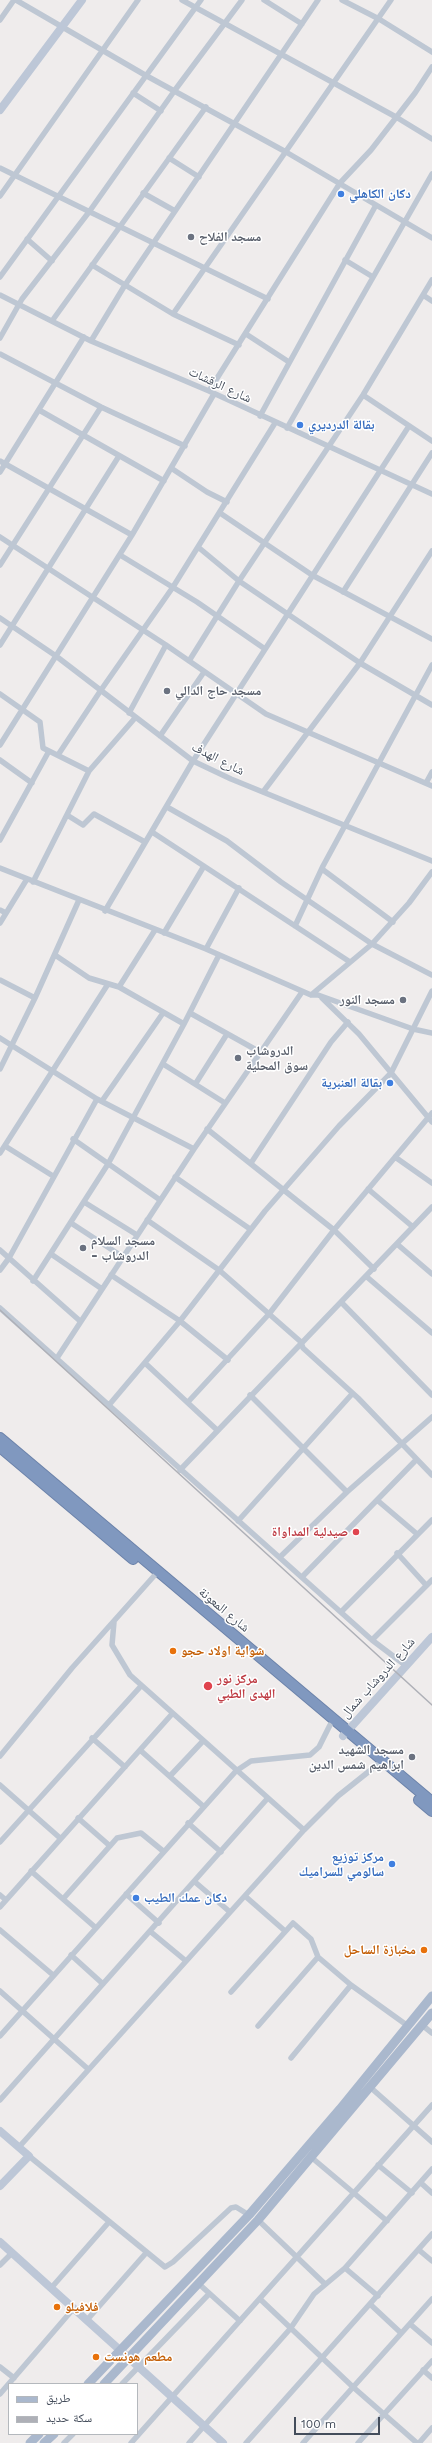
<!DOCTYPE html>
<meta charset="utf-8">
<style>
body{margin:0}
#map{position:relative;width:432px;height:2443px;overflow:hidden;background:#efecec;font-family:"Work Sans","Noto Naskh Arabic",sans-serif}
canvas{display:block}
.legend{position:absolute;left:8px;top:2383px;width:130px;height:52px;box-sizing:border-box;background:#fff;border:1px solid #b4b8bd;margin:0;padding:5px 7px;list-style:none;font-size:12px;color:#444d5b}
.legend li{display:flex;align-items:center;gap:8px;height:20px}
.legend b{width:20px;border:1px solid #b4b8bd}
.scale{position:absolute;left:294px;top:2417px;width:86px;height:18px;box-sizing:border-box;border:2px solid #444d5b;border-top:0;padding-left:5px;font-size:12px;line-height:14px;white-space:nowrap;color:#444d5b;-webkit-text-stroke:3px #fff;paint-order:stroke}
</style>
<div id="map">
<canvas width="432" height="2443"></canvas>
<ul class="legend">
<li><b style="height:5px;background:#aab8cd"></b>طريق</li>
<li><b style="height:5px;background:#aeb0b7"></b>سكة حديد</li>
</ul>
<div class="scale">100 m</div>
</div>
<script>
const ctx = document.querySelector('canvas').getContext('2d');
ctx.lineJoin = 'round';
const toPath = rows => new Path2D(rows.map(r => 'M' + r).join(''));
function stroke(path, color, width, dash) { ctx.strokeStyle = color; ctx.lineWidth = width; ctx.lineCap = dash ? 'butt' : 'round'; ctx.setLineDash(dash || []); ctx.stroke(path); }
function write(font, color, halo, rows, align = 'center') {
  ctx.font = font + ' "Work Sans","Noto Naskh Arabic",sans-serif'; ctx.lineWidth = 3; ctx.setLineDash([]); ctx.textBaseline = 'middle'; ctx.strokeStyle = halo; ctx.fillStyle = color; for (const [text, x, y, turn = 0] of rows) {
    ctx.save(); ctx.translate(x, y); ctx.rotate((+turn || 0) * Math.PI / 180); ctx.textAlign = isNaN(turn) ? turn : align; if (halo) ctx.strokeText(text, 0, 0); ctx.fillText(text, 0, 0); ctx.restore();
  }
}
const street = toPath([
 [16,0,145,75,286,152,432,238],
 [182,0,396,117,432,139],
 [264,0,302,24],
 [342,0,379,19,432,52],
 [0,20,14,0],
 [133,93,161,111],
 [169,158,199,177],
 [0,168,268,299],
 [143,193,175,211],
 [0,196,138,0],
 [27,239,52,261],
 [345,260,373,277],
 [92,265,173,314,239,345],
 [0,277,201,0],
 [0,295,91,341,209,391,432,494],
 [423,295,432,301],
 [173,314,391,0],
 [52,321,206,107],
 [246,334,289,362],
 [0,338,22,299,89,212,175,90,242,0],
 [91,341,125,285,318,0],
 [0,354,101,407,185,446],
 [209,391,340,183,371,150,415,93,432,67],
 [363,395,432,441],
 [39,410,164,481],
 [260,416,376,205],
 [287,428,432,174],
 [0,461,132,535],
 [171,468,207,492,227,502],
 [0,472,84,337],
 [220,513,312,575,432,639],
 [0,537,166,645,266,714,432,786],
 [198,547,239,581,360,663,432,705],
 [120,555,197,602,265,649],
 [0,565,101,407],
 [343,592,432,453],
 [0,618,56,656,193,761,231,779,432,861],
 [0,645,119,456],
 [189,661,239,581,363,395,432,280],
 [0,694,40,722,43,748,89,771],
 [129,713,166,645],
 [160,736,204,672],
 [0,745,132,535,214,394],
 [58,755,101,690,173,587,275,423],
 [0,760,32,783],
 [426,783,432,772],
 [263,792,360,663,432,551],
 [167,807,227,841,281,882,372,944,432,975],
 [67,815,83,825,94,814,145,842],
 [152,832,350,962],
 [0,840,49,751],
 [0,868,206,949,311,995,318,995,413,1029,432,1033],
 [322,869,393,922],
 [33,882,89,771,135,718],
 [0,910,6,913],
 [105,911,193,761,409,426],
 [0,923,27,879],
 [295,926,323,866,432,665],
 [164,933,204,866],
 [206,949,239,888],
 [55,955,89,978,119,987,184,1024],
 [0,980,35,998],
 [119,987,155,930],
 [311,995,372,944,409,903,432,872],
 [322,998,359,1034,432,1122],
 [190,1013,260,1052],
 [0,1038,97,1099,194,1149],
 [163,1064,225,1103],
 [0,1069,35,998,79,900],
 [196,1083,227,1034],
 [102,1101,163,1013],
 [207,1129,334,1230,374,1269],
 [73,1139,160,1200],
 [5,1146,53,1176],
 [0,1153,108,984],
 [395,1157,432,1183],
 [251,1163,331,1042,348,1022],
 [175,1177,250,1229],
 [368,1189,413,1227],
 [84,1202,137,1235],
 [147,1220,219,1270,301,1342,303,1348,358,1398,432,1475],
 [71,1223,123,1257],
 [397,1244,432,1274],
 [0,1250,80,1321],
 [51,1254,102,1289],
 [0,1270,9,1258,97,1099],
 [111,1275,180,1321,228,1360],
 [367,1277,432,1333],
 [33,1281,108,1164,184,1024,219,955],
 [342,1303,432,1395],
 [0,1308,372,1640,405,1665],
 [57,1358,194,1149,302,992],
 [145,1363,217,1430],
 [250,1395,347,1492],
 [188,1402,269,1314,334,1230,432,1113],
 [109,1405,180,1321,265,1211,339,1126,391,1073,432,991],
 [180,1470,432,1207],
 [377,1500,417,1534],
 [238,1521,352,1394],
 [397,1553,426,1585],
 [280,1557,347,1492,432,1417],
 [302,1577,416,1460],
 [341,1612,432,1520],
 [114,1622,112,1645,130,1675,304,1830],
 [372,1640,432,1580],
 [92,1738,125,1767],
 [140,1750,203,1806],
 [0,1756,72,1668,154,1576],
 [170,1776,203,1741],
 [0,1785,60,1838],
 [78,1818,110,1846],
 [188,1823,221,1852],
 [0,1842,141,1686],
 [31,1871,96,1928],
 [195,1882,230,1912],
 [126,1894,159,1923],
 [0,1895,6,1900],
 [245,1896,285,1931],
 [63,1899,117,1838,141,1833,163,1851],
 [0,1907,172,1714],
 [0,1930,53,1975],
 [151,1932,186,1961],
 [71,1955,103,1984],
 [0,1991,88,2069],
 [231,1992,293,1923,311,1939,318,1957,351,1985,408,2026],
 [422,2025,432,2033],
 [258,2026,318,1957],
 [0,2036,236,1771,251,1761,310,1755,319,1747,330,1725],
 [291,2058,351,1985],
 [370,2087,432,2142],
 [0,2100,267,1799],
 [19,2147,304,1830,338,1796,377,1765],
 [29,2156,165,2267,173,2262,231,2208,236,2207,249,2215],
 [311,2157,387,2221],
 [378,2165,412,2193],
 [421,2183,432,2193],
 [258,2220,325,2284],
 [419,2250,432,2261],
 [0,2265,12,2253],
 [345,2268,378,2296],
 [199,2284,240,2321],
 [52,2287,109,2222],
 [260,2299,353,2387,417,2443],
 [371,2305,401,2333],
 [87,2320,146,2253],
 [410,2324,432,2343],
 [0,2367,14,2378],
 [423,2370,432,2378],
 [122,2384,209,2294],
 [0,2394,74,2308],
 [64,2443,73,2434],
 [131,2443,432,2105],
 [189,2443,290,2329,314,2294,345,2268,432,2169],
 [246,2443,432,2234],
 [303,2443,432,2299],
 [358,2443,432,2361],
 [419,2443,432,2428]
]);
const secondary = toPath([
 [0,110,82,0],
 [343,1736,432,1637],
 [0,2131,29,2156,0,2186],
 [0,2242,223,2443]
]);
const primary = toPath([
 [88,2384,249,2215,340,2109,432,1996],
 [104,2384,258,2220,432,2013],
 [30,2443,39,2434],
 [44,2443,54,2434]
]);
const highway = toPath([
 [0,1438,432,1802],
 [0,1447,133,1559],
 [419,1800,432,1811]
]);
const rail = toPath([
 [0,1310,432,1705]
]);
const markers = [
 [341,194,4,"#3f7fe0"],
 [191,237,4,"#6b7280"],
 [300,425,4,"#3f7fe0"],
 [167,691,4,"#6b7280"],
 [403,1000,4,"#6b7280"],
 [238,1058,4,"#6b7280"],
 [390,1083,4,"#3f7fe0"],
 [83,1248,4,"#6b7280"],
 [356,1532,4,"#e0444e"],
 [173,1651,4,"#e8710a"],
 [208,1686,5,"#e0444e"],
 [412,1757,4,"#6b7280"],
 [392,1864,4,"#3f7fe0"],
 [136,1898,4,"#3f7fe0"],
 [424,1950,4,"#e8710a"],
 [57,2307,4,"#e8710a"],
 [96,2357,4,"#e8710a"]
];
const shopNames = [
 ["دكان الكاهلي",349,194],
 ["بقالة الدرديري",308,425],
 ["بقالة العنبرية",382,1083,"right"],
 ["مركز توزيع",384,1857,"right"],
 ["سالومي للسراميك",384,1872,"right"],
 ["دكان عمك الطيب",144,1898]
];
const worshipNames = [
 ["مسجد الفلاح",199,237],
 ["مسجد حاج الدالي",175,691],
 ["مسجد النور",395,1000,"right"],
 ["الدروشاب",246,1051],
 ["سوق المحلية",246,1066],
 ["مسجد السلام",91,1241],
 ["- الدروشاب",91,1256],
 ["مسجد الشهيد",404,1750,"right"],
 ["ابراهيم شمس الدين",404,1765,"right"]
];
const streetNames = [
 ["شارع الرقشات",220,385,25],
 ["شارع الهدف",218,759,27],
 ["شارع المعونة",224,1610,40],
 ["شارع الدروشاب شمال",378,1678,-48]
];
const healthNames = [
 ["صيدلية المداواة",348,1532],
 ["مركز نور",217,1679,"left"],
 ["الهدى الطبي",217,1694,"left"]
];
const foodNames = [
 ["شواية اولاد حجو",181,1651],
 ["مخبازة الساحل",416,1950,"right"],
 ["فلافيلو",65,2307],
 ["مطعم هونست",104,2357]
];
stroke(highway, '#6c83aa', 12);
stroke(street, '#bec7d3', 5.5);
stroke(secondary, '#bdc7d7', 8);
stroke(primary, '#aab8cd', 9);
stroke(highway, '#8098bf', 10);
stroke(rail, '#aeb0b7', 1.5);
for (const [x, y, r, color] of markers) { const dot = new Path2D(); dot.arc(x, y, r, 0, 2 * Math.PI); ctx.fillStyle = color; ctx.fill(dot); stroke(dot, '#fff', 1.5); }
write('bold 13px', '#366cbe', '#fff', shopNames, 'left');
write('bold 13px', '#5b616d', '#fff', worshipNames, 'left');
write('13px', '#444d5b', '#fff', streetNames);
write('bold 13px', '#be3a42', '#fff', healthNames, 'right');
write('bold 13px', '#c56008', '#fff', foodNames, 'left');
</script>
